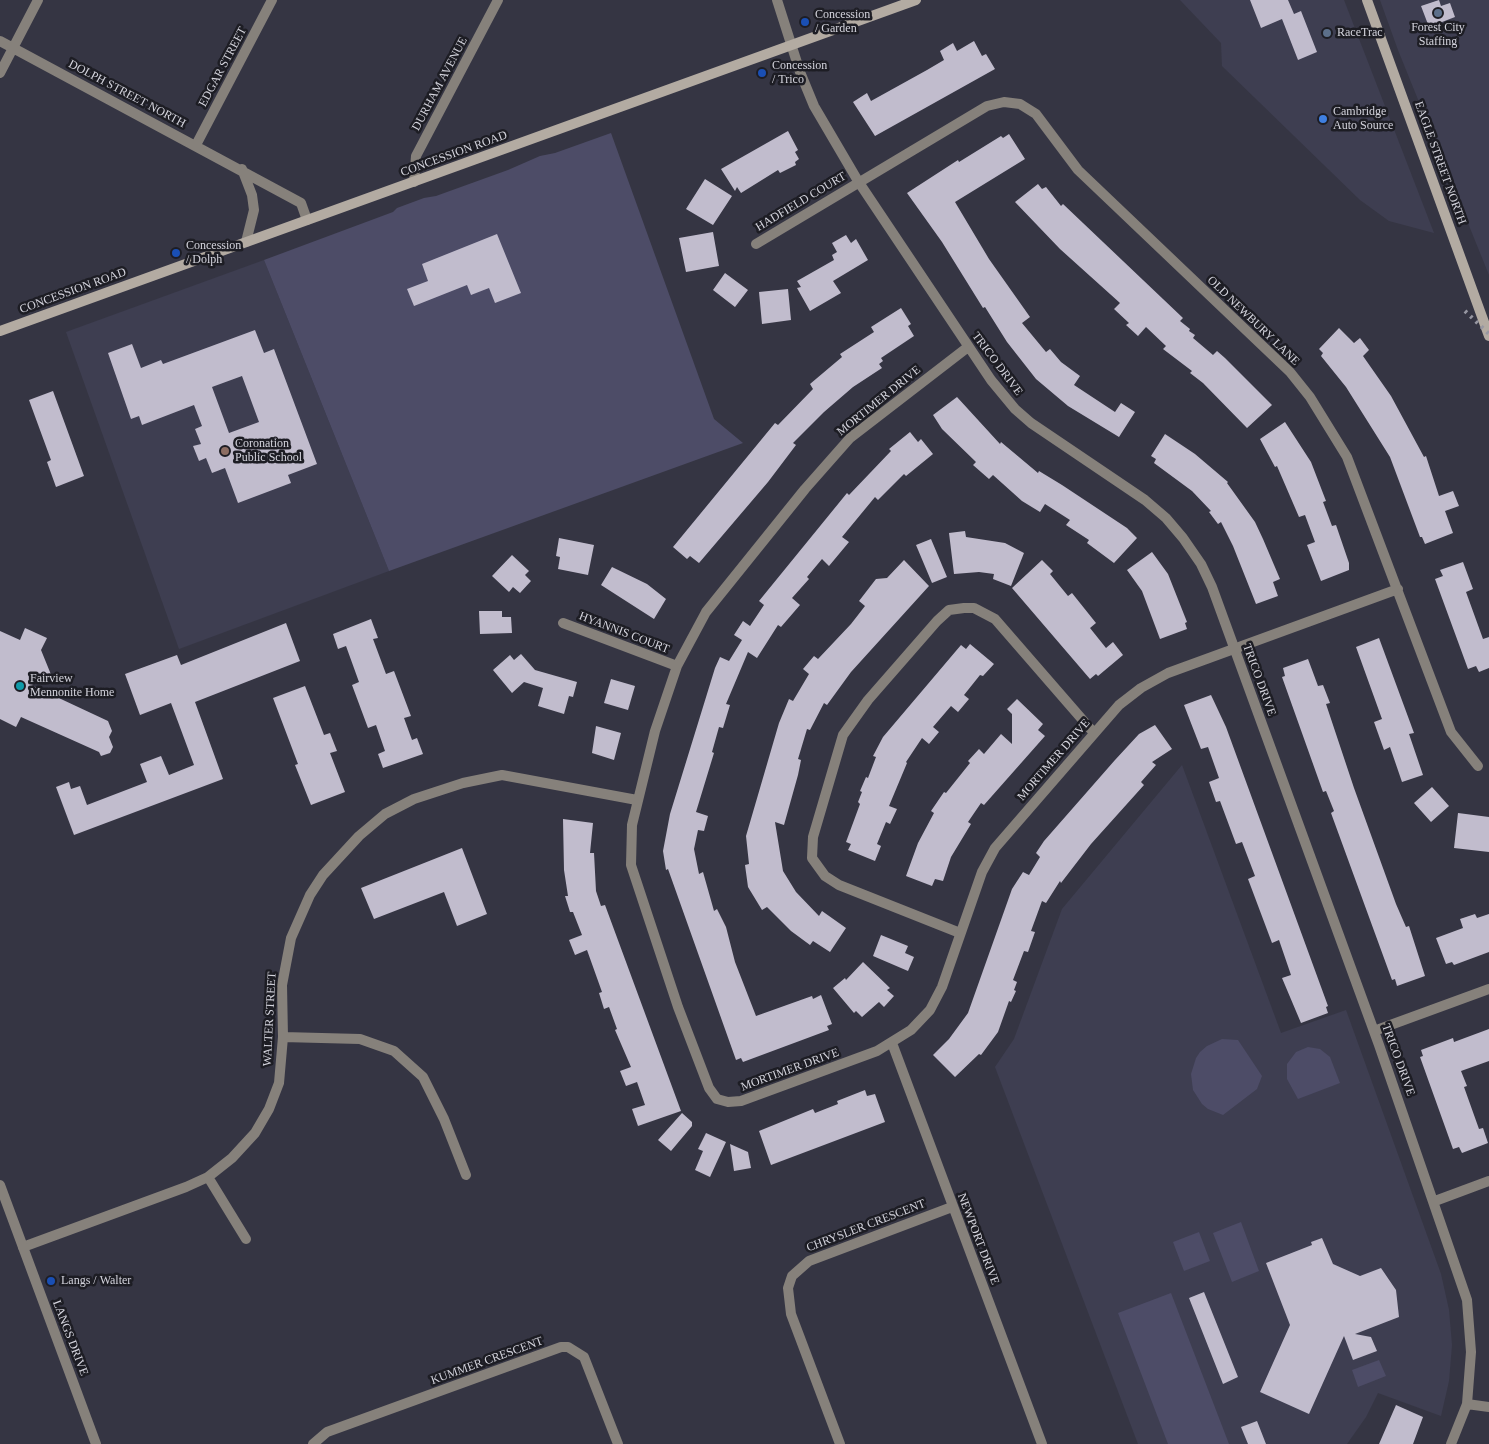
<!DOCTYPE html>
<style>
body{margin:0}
canvas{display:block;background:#353543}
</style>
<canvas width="1489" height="1444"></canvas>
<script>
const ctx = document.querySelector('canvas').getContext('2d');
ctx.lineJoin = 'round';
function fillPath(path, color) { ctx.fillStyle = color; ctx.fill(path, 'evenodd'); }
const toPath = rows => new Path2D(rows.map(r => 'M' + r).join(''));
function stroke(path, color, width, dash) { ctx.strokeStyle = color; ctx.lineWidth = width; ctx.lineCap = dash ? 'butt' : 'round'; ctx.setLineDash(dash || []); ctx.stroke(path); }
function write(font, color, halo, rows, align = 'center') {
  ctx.font = font + ' Georgia,serif'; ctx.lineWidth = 5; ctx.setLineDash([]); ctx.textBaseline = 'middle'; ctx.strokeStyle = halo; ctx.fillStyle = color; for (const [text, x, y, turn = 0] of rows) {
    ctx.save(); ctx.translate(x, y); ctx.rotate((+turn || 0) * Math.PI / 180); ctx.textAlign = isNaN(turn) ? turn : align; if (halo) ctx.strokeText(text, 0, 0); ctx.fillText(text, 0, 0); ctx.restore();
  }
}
const built = toPath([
 [1180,0,1344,0,1434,233,1389,221,1360,200,1222,66,1221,43],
 [1380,0,1489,0,1489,275,1398,50],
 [264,260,389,571,179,649,66,332],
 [1182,765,1281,1033,1346,1010,1441,1274,1449,1310,1452,1345,1449,1381,1441,1416,1378,1393,1366,1417,1347,1444,1138,1444,995,1067,1014,1039,1062,909]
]);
const green = toPath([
 [611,133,714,419,743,443,389,571,264,260,393,212,397,208,424,198,436,196,508,170,540,156,555,153],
 [1222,1039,1238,1040,1262,1076,1257,1089,1223,1115,1208,1109,1202,1104,1193,1090,1191,1074,1196,1058,1200,1052,1207,1046],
 [1308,1047,1320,1049,1330,1057,1340,1083,1298,1099,1287,1079,1287,1064,1296,1052],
 [1241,1222,1259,1271,1232,1282,1213,1233],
 [1199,1232,1210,1261,1184,1271,1173,1242],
 [1171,1293,1229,1444,1168,1444,1118,1313],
 [1379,1360,1386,1376,1358,1387,1352,1370]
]);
const building = toPath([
 [1250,0,1288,0,1294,14,1301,11,1317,52,1298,60,1282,19,1261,28],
 [1439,0,1441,6,1450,3,1455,17,1429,27,1421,6],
 [974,41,982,56,986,54,995,69,875,136,853,102,867,93,871,101,927,70,944,60,940,51,953,43,957,51],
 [788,131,798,150,795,152,799,159,795,162,796,165,780,173,778,170,741,193,737,187,735,191,721,169],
 [1009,134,1025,159,955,202,989,259,1030,317,1022,323,1046,352,1050,349,1061,362,1080,376,1074,385,1115,412,1121,403,1135,412,1119,437,1068,406,1036,379,1007,342,985,307,983,308,942,242,907,193,958,160,959,162,1001,136,1003,138],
 [705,179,732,196,713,225,686,209],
 [1038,184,1042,189,1046,187,1061,206,1063,204,1183,318,1180,321,1190,329,1189,331,1195,335,1193,338,1213,355,1217,351,1225,358,1272,405,1247,428,1203,383,1190,373,1192,371,1163,349,1166,346,1146,327,1138,336,1126,325,1129,323,1114,309,1120,303,1060,249,1015,202],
 [713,232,719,266,686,272,679,238],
 [497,234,521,293,495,303,489,288,471,295,467,285,414,306,407,289,428,281,422,264],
 [846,235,851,243,856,239,868,260,833,281,841,293,810,311,797,288,801,287,797,281,834,260,832,255,837,252,832,243],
 [725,273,748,290,735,307,713,290],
 [788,289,791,320,762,324,759,292],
 [901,308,911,324,908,326,914,336,881,358,883,361,879,364,882,368,853,387,824,412,793,443,796,445,768,482,699,563,690,556,687,559,673,547,775,423,778,425,813,389,810,384,842,357,840,354,874,332,871,327],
 [1339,328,1354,343,1360,338,1369,350,1363,356,1391,396,1424,457,1426,456,1439,496,1453,491,1459,506,1445,511,1453,533,1425,544,1422,537,1420,537,1390,457,1346,387,1321,356,1323,353,1319,349],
 [255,330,264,353,274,349,317,464,288,475,291,483,238,503,225,468,212,473,206,458,199,461,193,446,201,444,195,429,202,426,194,405,142,425,139,416,131,419,108,353,132,344,141,368,161,360,163,364],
 [242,376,259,422,229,433,212,387],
 [53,391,84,476,56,487,47,462,51,460,29,400],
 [957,397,1000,444,1001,442,1038,473,1039,471,1062,485,1127,528,1137,538,1114,563,1087,543,1089,540,1066,525,1070,520,1045,504,1040,512,1022,501,993,475,989,479,973,465,976,462,942,429,933,415],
 [1285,422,1311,462,1326,501,1323,502,1332,526,1336,525,1349,563,1349,570,1321,581,1307,545,1315,542,1305,515,1299,517,1277,466,1275,467,1260,439],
 [910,432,918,442,921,439,933,454,906,476,904,474,878,500,875,497,842,537,849,542,829,566,822,559,807,577,809,579,792,598,800,605,781,627,778,625,757,658,748,652,726,704,730,705,723,728,719,727,712,752,714,753,696,812,708,816,704,831,698,830,694,849,699,874,703,872,714,911,717,909,726,927,735,962,756,1016,812,996,813,999,821,995,832,1024,827,1026,829,1030,743,1062,741,1058,736,1060,668,869,666,870,663,851,670,814,715,668,720,657,729,661,742,640,734,635,743,621,750,626,764,605,759,601,847,493,849,495,891,451,889,449],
 [1165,434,1195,454,1228,482,1227,483,1255,522,1263,539,1280,579,1273,582,1278,596,1256,604,1233,546,1221,522,1218,524,1209,512,1211,511,1192,491,1154,463,1156,459,1151,456],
 [965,531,966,537,1005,543,1024,553,1011,586,993,579,994,574,979,572,954,574,949,533],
 [559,538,594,545,588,575,558,569,560,557,556,556],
 [931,539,947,577,932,583,916,545],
 [1152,552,1168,574,1187,622,1185,623,1187,629,1160,639,1142,591,1127,570],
 [512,555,529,571,525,575,531,581,520,593,513,587,509,592,492,576],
 [904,560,929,586,851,672,827,705,824,703,810,730,807,729,798,759,801,760,798,775,784,825,775,822,783,871,796,892,819,916,822,911,846,928,830,952,813,941,810,945,791,931,767,907,762,910,748,887,745,865,749,864,746,836,779,723,789,699,793,701,809,674,803,669,814,656,818,659,851,624,865,606,859,601,876,579,887,578],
 [1042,560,1053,571,1050,574,1068,596,1072,593,1096,623,1090,628,1106,648,1113,642,1123,655,1098,676,1096,674,1090,679,1012,588],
 [1463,562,1473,589,1466,592,1483,639,1489,637,1489,668,1479,672,1476,666,1468,669,1435,579,1443,576,1440,570],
 [612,567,647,584,666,599,654,619,601,585],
 [479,611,502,611,502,617,511,617,512,633,480,634],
 [371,619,378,638,373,639,386,674,394,671,411,716,404,718,412,740,417,738,423,754,383,768,378,754,385,751,376,725,368,728,352,685,359,682,346,646,338,649,333,634],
 [286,623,300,661,195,702,223,779,74,835,56,787,69,782,71,789,80,786,87,805,147,782,140,764,161,756,169,775,194,765,171,703,140,715,125,674,177,655,181,665],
 [25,628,47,638,41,650,52,677,31,685,108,721,112,731,109,737,113,747,110,753,101,756,99,752,21,717,16,727,0,719,0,631,20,640],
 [1379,638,1414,733,1409,734,1423,775,1402,782,1390,747,1384,750,1374,722,1382,719,1356,647],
 [970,644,994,664,983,676,980,675,964,695,969,699,958,712,951,706,933,727,939,732,929,744,922,738,906,762,907,763,889,806,897,809,890,824,886,822,877,844,881,846,875,861,848,850,851,844,846,842,860,804,858,802,862,792,860,791,866,777,868,778,876,757,873,756,883,737,961,645,966,649],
 [521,654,535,670,577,682,573,697,569,696,564,714,538,706,543,688,524,682,512,693,493,670,510,655,514,660],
 [1308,659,1318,686,1323,685,1330,703,1326,704,1354,788,1396,904,1406,927,1409,926,1425,976,1397,986,1395,979,1392,980,1331,813,1334,811,1326,791,1323,792,1282,677,1285,676,1283,668],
 [611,679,635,686,628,710,604,703],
 [305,686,324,735,330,733,337,751,330,753,345,792,311,805,295,765,298,764,273,698],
 [1211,695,1226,727,1328,1006,1326,1007,1328,1013,1301,1023,1282,978,1291,975,1279,940,1272,943,1248,879,1255,876,1242,842,1236,844,1220,801,1216,802,1209,782,1219,778,1208,747,1201,749,1184,705],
 [1017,699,1043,724,1038,730,1045,736,984,805,981,803,968,822,971,824,951,857,943,881,935,879,932,886,906,876,918,843,934,813,931,811,944,792,946,793,970,763,968,761,979,749,984,754,1001,734,1012,744,1012,714,1007,709],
 [1155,725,1172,749,1152,762,1156,765,1141,782,1144,785,1091,844,1061,883,1060,881,1046,903,1042,901,1031,931,1035,932,1028,952,1024,951,1013,980,1017,982,1014,990,1016,991,1011,1002,1009,1001,998,1032,981,1055,979,1054,955,1077,933,1055,949,1039,968,1013,1012,889,1023,872,1029,875,1040,857,1036,853,1044,841,1115,760,1139,734],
 [596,726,621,733,614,760,592,753],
 [1432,787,1449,806,1431,822,1414,803],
 [1458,813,1489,817,1489,852,1454,848],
 [563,819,593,823,590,853,594,853,596,891,601,906,605,905,681,1111,638,1126,632,1109,645,1105,637,1082,626,1086,620,1071,631,1067,615,1030,617,1029,609,1007,604,1009,599,993,602,992,587,950,575,955,569,940,582,935,573,912,570,912,565,896,568,896,564,870],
 [462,848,487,914,457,926,444,892,374,919,361,888],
 [1475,914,1477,918,1489,914,1489,952,1454,965,1452,962,1446,964,1436,938,1463,928,1460,919],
 [881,935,908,946,905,953,914,957,908,971,873,956],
 [863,962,890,988,887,990,894,996,884,1007,879,1002,862,1017,856,1011,854,1013,833,988,845,978,846,980],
 [1489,1029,1489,1061,1461,1071,1467,1086,1464,1087,1479,1129,1483,1128,1488,1143,1462,1153,1459,1147,1453,1149,1420,1057,1423,1056,1421,1050,1453,1038,1454,1042],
 [865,1090,867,1096,875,1094,885,1122,771,1165,759,1131,813,1109,815,1113,838,1104,837,1101],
 [682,1113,692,1122,692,1126,671,1151,658,1140],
 [706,1133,726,1142,710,1177,695,1170,703,1151,698,1149],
 [730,1144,748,1152,751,1168,734,1171],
 [1322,1238,1333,1264,1360,1276,1381,1268,1396,1290,1399,1317,1355,1334,1371,1337,1377,1351,1353,1360,1344,1336,1309,1414,1260,1392,1290,1325,1266,1263,1312,1245,1311,1242],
 [1204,1292,1238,1377,1223,1384,1189,1298],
 [1396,1405,1423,1417,1413,1444,1379,1444],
 [1257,1421,1266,1444,1248,1444,1241,1427]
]);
const minor = toPath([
 [777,0,800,72,814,106,858,181,991,380,1015,409,1031,423,1145,500,1166,518,1183,538,1201,564,1212,587,1379,1045,1467,1300,1471,1352,1467,1404,1451,1444],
 [0,41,301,203,307,220],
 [0,73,38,0],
 [196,145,272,0],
 [242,169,252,195,254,210,246,242],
 [414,182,416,156,498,0],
 [756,244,987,106,1004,102,1020,104,1036,114,1078,170,1290,372,1310,397,1347,457,1451,732,1478,766],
 [968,347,850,438,805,489,706,612,677,666,655,731,632,825,631,865,678,1007,709,1088,717,1099,728,1102,741,1101,877,1051,911,1030,930,1010,942,987,982,872,995,848,1119,705,1141,688,1168,673,1398,589],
 [563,623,677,666],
 [960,933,839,885,825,876,812,858,813,837,843,735,868,700,937,621,949,610,964,608,974,608,995,619,1094,733],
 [1374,1031,1489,989],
 [283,1037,360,1039,394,1051,423,1077,444,1119,466,1175],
 [892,1043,1042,1444],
 [208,1177,246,1239],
 [1435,1201,1489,1181],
 [23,1247,186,1187,208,1177,232,1158,255,1133,269,1109,279,1083,283,1037,282,985,291,938,310,895,323,875,359,836,385,814,414,799,463,783,502,775,637,800],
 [1467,1404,1489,1407],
 [313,1444,327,1432,561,1347,568,1347,584,1357,618,1444],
 [840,1444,791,1314,788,1288,792,1276,809,1261,952,1207]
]);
const tertiary = toPath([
 [0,1185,96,1444]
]);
const secondary = toPath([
 [1367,0,1489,336],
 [0,331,916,0]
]);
const rail = toPath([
 [1465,311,1489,334]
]);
const markers = [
 [1438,13,5,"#5c6f8a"],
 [805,22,5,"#1a4fb4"],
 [1327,33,5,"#5c6f8a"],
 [762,73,5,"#1a4fb4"],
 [1323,119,5,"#3f7fe0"],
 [176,253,5,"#1a4fb4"],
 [225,451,5,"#8d6e63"],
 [20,686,5,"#0f9aa8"],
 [51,1281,5,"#1a4fb4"]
];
const poiNames = [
 ["Concession",815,15],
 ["/ Garden",815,29],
 ["Forest City",1438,28,"center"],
 ["Staffing",1438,42,"center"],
 ["RaceTrac",1337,33],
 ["Concession",772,66],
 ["/ Trico",772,80],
 ["Cambridge",1333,112],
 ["Auto Source",1333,126],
 ["Concession",186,246],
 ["/ Dolph",186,260],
 ["Coronation",235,444],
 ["Public School",235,458],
 ["Fairview",30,679],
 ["Mennonite Home",30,693],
 ["Langs / Walter",61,1281]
];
const streetNames = [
 ["EDGAR STREET",223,67,-62],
 ["DURHAM AVENUE",440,84,-62],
 ["DOLPH STREET NORTH",127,94,28],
 ["CONCESSION ROAD",454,154,-20],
 ["EAGLE STREET NORTH",1440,163,70],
 ["HADFIELD COURT",801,202,-31],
 ["CONCESSION ROAD",73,291,-20],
 ["OLD NEWBURY LANE",1253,321,44],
 ["TRICO DRIVE",997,364,53],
 ["MORTIMER DRIVE",879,401,-39],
 ["HYANNIS COURT",624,633,21],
 ["TRICO DRIVE",1259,680,70],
 ["MORTIMER DRIVE",1054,760,-49],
 ["WALTER STREET",270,1019,-87],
 ["TRICO DRIVE",1398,1060,70],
 ["MORTIMER DRIVE",790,1070,-20],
 ["CHRYSLER CRESCENT",866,1226,-21],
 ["NEWPORT DRIVE",978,1239,69],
 ["LANGS DRIVE",70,1338,69],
 ["KUMMER CRESCENT",487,1361,-20]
];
fillPath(built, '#3e3e51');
fillPath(green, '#4d4c67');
fillPath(building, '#c1bccd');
stroke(minor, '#86817b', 10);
stroke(tertiary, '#86817b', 10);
stroke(secondary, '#b3aba2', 10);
stroke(rail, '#9797a2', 4, [2.5, 5]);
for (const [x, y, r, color] of markers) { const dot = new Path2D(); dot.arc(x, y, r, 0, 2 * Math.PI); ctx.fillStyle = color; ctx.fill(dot); stroke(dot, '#1d1d24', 2); }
write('12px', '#d4d4dd', '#1d1d24', poiNames, 'left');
write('12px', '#d4d4dd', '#1d1d24', streetNames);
</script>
